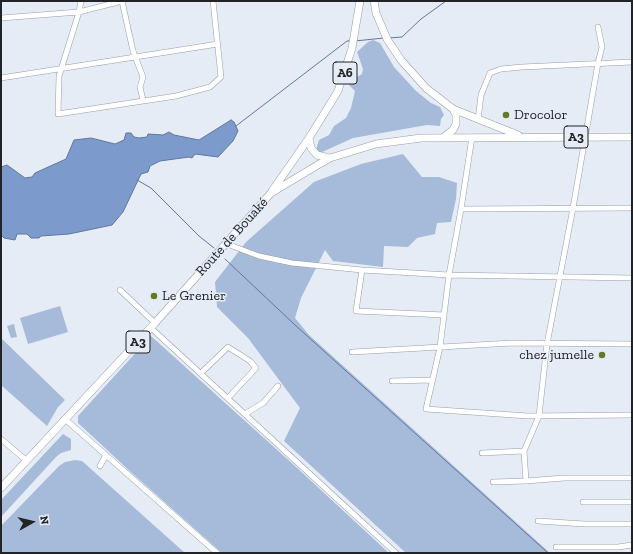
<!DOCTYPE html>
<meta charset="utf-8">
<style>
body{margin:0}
#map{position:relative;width:633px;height:554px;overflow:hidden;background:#e5ecf6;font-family:"Zilla Slab",serif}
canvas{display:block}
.frame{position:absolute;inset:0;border:2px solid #212327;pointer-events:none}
.north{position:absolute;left:12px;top:502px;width:40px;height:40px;-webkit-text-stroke:3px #e5ecf6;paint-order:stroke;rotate:82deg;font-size:11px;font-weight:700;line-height:16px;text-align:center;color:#212327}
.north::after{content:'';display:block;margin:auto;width:14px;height:18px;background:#212327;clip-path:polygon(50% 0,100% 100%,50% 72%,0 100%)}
</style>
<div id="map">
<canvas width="633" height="554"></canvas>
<div class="frame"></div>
<div class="north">N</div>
</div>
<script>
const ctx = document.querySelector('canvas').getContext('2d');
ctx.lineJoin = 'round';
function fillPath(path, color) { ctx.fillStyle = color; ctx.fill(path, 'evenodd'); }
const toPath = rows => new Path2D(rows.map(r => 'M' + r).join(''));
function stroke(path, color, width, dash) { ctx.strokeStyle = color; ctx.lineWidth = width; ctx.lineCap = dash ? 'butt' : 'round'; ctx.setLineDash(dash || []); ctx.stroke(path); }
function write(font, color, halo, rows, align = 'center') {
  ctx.font = font + ' "Zilla Slab",serif'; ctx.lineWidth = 3; ctx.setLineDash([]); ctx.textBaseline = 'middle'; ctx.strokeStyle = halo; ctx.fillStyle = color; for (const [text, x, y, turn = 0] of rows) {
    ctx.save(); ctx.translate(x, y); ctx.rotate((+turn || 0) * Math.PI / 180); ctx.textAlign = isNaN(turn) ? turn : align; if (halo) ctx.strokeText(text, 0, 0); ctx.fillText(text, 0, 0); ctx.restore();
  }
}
const green = toPath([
 [373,40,380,43,394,67,416,91,431,103,440,107,444,115,441,119,440,126,427,125,353,138,320,153,316,150,319,140,329,135,334,126,346,118,351,108,355,91,349,85,350,81,362,74,363,69,357,52,368,42],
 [403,154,422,177,439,177,457,183,456,199,451,222,437,223,435,234,417,238,408,247,384,246,383,267,333,261,325,250,301,298,295,318,309,335,550,553,406,553,284,441,300,408,248,338,217,307,215,282,246,242,314,182,361,164],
 [60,306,68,332,28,344,20,318],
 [14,324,17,337,11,338,7,326],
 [151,336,295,466,389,553,222,553,133,474,78,423,78,416],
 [1,338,65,400,58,407,47,426,1,385],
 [63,434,71,439,71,450,61,453,56,457,1,517,1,500],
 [75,460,82,461,185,553,1,553,1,526,59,466,65,462]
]);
const water = toPath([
 [231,120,234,122,238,131,233,141,218,157,195,154,192,158,189,157,160,161,150,166,148,172,141,174,123,212,112,225,69,234,41,236,39,238,31,238,27,234,17,234,15,240,4,238,1,235,1,167,7,165,25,178,32,177,35,173,66,159,74,140,91,138,115,144,124,140,126,133,131,133,134,137,139,138,147,137,148,134,163,135,169,132,174,135,199,140,231,120]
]);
const stream = toPath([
 [389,38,402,37,421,19,446,1],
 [355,41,384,38],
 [236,126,347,41,350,41],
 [137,180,151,188,199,236,214,248],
 [225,259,295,325,548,553]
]);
const minor = toPath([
 [81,1,79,12,59,76,58,114,176,96,210,87,221,77,213,1],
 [122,1,133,51,143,77,140,87,143,100],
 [1,18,79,12,122,1],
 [598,27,602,47,598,63,573,208,547,344,539,416,524,451,526,481,564,478,632,478],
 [1,78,218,44],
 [478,120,481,95,490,73,501,69,522,67,632,62],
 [632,208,461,209,449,275,440,347,426,409,528,416,632,415],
 [461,209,472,137],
 [227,244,259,256,292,263,362,270,449,275,632,278],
 [362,270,356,311,444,315],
 [120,290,155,323],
 [151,328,396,553],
 [352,352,512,343,632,344],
 [201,373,228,347,250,361,256,368,228,398],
 [392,381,432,380],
 [245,414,263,403,278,386],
 [65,419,217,553],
 [1,439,27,461],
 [482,453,524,451],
 [100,466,106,455],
 [493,482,526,481],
 [583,502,632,502],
 [538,521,584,524,632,524],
 [556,547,618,547,632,545]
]);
const highway = toPath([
 [374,1,376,13,387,39,401,60,426,88,453,109,518,135],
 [444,137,453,130,456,124,456,115,453,109],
 [309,138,311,148,317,155,329,158],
 [272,191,309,138,338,91,352,48,360,1],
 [1,488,155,323,271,193,316,166,330,158,376,144,421,138,632,137]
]);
const markers = [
 [506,115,4,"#647827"],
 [154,296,4,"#647827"],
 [602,355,4,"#647827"]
];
const shields = [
 [345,73,24],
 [576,137,24],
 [138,342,24]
];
const shieldNames = [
 ["A6",345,73],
 ["A3",576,137],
 ["A3",138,342]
];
const poiNames = [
 ["Drocolor",514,115],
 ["Le Grenier",162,296],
 ["chez jumelle",594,355,"right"]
];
const streetNames = [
 ["Route de Bouaké",232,237,-48]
];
fillPath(green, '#a6bada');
fillPath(water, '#7c9bcc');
stroke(water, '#61779a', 1);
stroke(stream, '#61779a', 1);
stroke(minor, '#979da6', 6);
stroke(highway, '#979da6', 8);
stroke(minor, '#fff', 5);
stroke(highway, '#fff', 7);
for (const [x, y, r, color] of markers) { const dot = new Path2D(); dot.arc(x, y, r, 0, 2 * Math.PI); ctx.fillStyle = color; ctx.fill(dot); stroke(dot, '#e5ecf6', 1.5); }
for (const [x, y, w] of shields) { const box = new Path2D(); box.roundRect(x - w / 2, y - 11, w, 22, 3); ctx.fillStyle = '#e5ecf6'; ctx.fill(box); stroke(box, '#212327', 1); }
write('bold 13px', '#212327', null, shieldNames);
write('14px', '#212327', '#e5ecf6', poiNames, 'left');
write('14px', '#212327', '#e5ecf6', streetNames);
</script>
